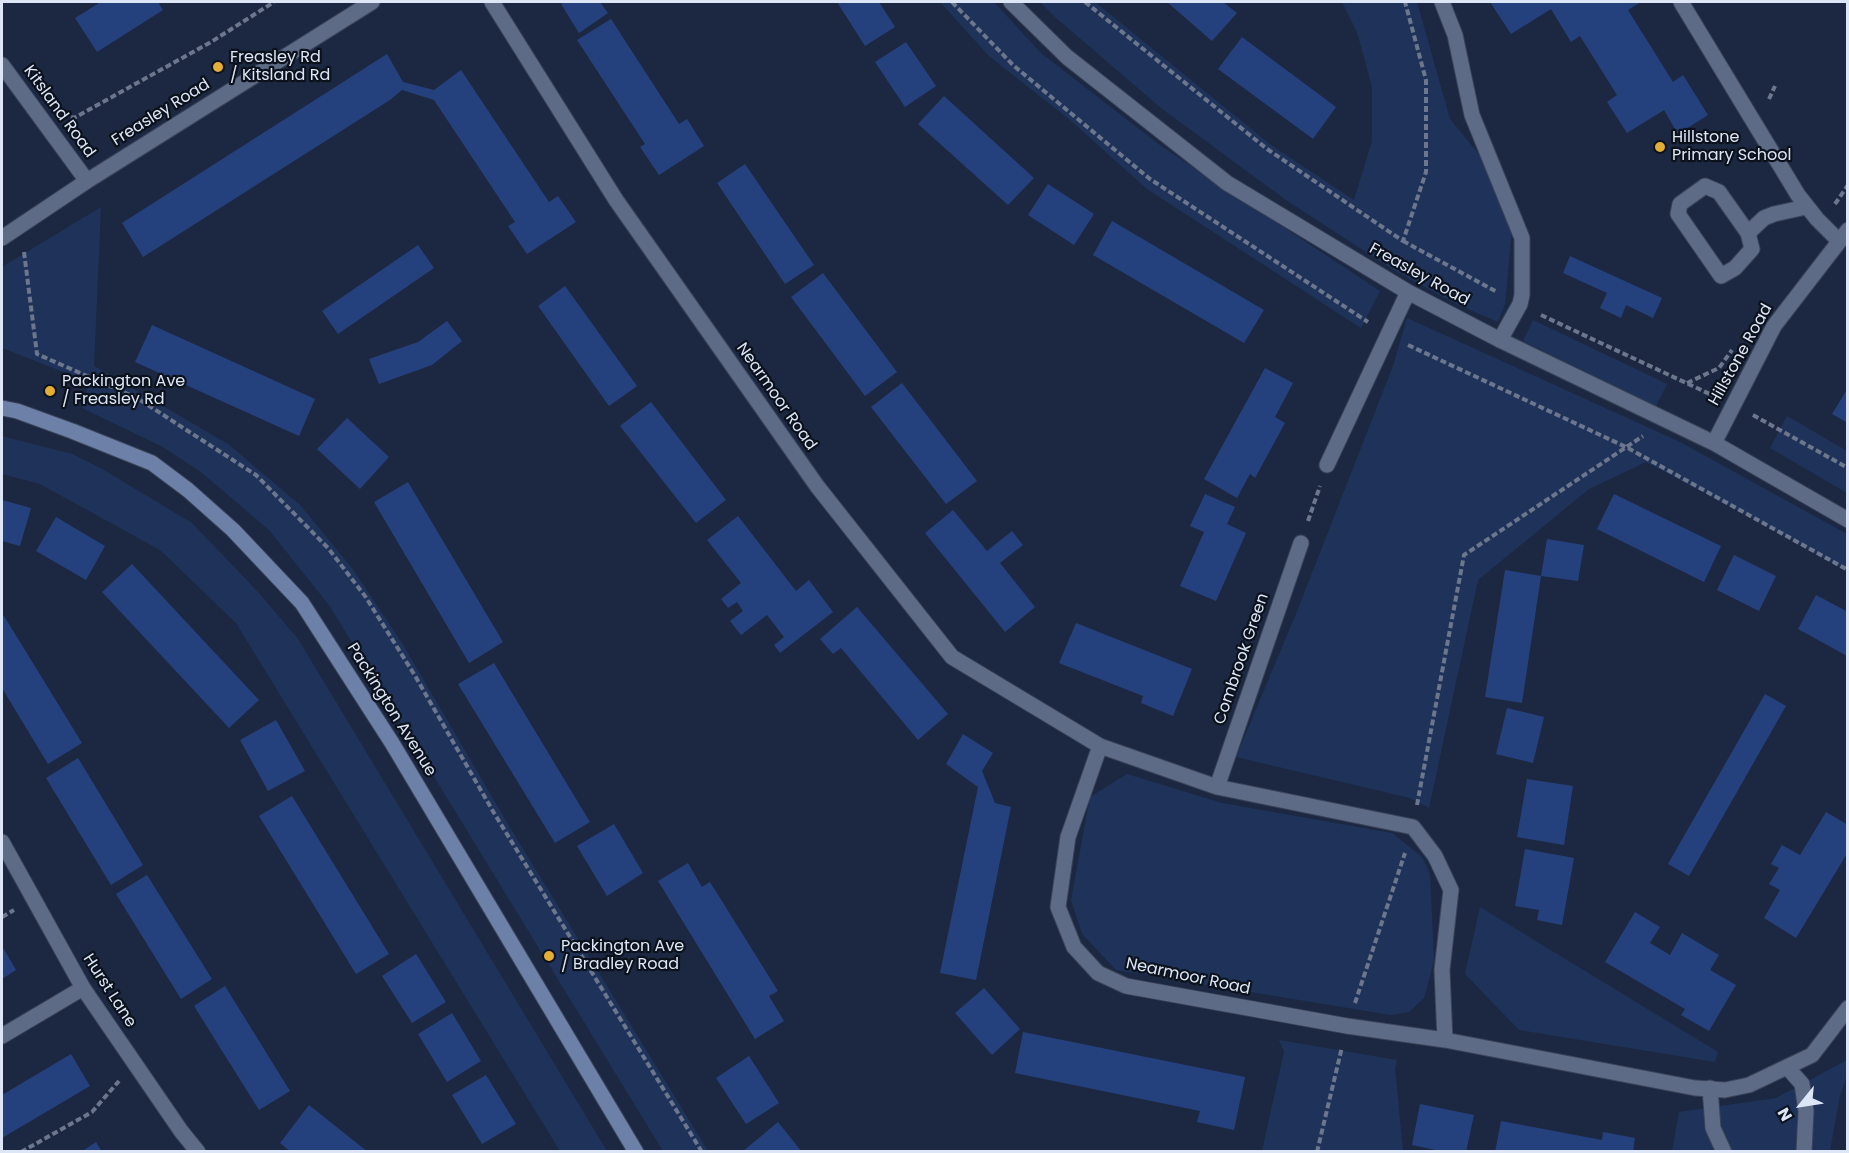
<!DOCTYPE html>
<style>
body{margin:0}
#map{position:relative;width:1849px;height:1153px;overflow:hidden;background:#1c2841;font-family:Poppins,sans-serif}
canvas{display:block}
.frame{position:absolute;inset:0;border:3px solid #dde6f6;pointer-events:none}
.north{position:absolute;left:1771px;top:1075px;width:60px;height:60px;-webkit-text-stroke:4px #0c121c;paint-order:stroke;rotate:240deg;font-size:16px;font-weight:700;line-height:24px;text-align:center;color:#dde6f6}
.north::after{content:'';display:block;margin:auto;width:21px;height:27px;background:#dde6f6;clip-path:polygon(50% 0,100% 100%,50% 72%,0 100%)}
</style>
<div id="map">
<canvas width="1849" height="1153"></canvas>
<div class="frame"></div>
<div class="north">N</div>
</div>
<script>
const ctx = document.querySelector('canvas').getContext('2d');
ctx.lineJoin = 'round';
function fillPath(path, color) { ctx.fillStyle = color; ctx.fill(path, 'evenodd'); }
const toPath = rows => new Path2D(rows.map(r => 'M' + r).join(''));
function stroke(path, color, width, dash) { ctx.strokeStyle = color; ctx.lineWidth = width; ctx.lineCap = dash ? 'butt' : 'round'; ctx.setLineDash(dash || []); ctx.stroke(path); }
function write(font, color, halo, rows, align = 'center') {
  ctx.font = font + ' Poppins,sans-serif'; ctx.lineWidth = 4.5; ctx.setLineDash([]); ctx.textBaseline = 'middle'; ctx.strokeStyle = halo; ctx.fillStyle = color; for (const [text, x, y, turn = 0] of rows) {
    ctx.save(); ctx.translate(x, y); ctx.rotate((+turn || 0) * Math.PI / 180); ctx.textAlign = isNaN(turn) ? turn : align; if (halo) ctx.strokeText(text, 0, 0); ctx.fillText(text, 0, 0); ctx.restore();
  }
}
const green = toPath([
 [940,2,994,2,1041,53,1161,146,1380,291,1361,328,1147,189,1070,120,989,56],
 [1040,2,1095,2,1271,145,1354,200,1372,141,1372,87,1357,32,1342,2,1417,2,1450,119,1515,198,1505,304,1498,322,1450,301,1392,269,1286,200,1161,108,1055,17],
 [101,207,94,366,228,444,300,505,352,568,402,643,509,826,708,1151,663,1151,329,605,269,530,201,472,163,447,82,408,89,382,2,348,2,267],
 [1407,318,1680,442,1847,534,1847,571,1754,519,1646,462,1589,489,1478,580,1429,808,1410,798,1236,757,1296,614,1393,366],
 [1533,320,1667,384,1656,406,1523,341],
 [1787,416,1847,451,1847,493,1770,448],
 [2,436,72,454,102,469,192,523,259,593,298,639,607,1151,560,1151,236,623,160,550,40,484,2,474],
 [1127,774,1222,803,1392,833,1422,857,1430,874,1434,961,1424,998,1409,1012,1391,1015,1116,970,1082,934,1071,900,1090,797],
 [1480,907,1718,1052,1715,1062,1519,1030,1465,974],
 [1279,1040,1397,1060,1395,1068,1403,1151,1262,1151,1284,1052],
 [1847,1060,1847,1076,1840,1095,1830,1151,1672,1152,1679,1112,1776,1098]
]);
const building = toPath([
 [101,2,158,2,163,10,97,52,75,18],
 [565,2,600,2,608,13,579,33,561,4],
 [837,2,879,2,895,27,865,46],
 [1167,2,1223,2,1237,13,1212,41],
 [1490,2,1641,2,1628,10,1673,82,1683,75,1708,115,1678,134,1664,110,1627,133,1607,102,1617,95,1580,36,1571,42,1551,9,1511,34],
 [611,19,679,124,687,119,704,146,659,175,640,147,645,144,577,40],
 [1242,37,1336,107,1313,139,1218,69],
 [906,42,936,86,905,107,875,62],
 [387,54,403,82,434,90,461,70,549,202,558,196,576,222,527,254,508,226,515,222,434,100,402,90,390,100,143,257,122,223],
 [944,96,1034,178,1008,205,918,124],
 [745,164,814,265,785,284,717,183],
 [1048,184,1094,214,1074,245,1028,215],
 [1112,221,1264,310,1244,343,1093,255],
 [418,245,434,268,338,334,322,311],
 [1570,256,1662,298,1653,318,1626,305,1621,318,1600,308,1607,293,1563,273],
 [823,273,897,372,865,396,791,297],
 [565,286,637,386,609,406,538,306],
 [447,321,462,341,432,365,379,384,369,359,418,342],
 [152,325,315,399,299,436,135,362],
 [1265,368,1293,383,1275,417,1285,423,1255,478,1250,474,1237,498,1204,479],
 [902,383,977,481,946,504,871,407],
 [1848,388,1848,423,1832,414],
 [651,402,726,500,696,523,620,426],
 [347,418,389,457,360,489,317,449],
 [408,482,503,642,469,663,374,502],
 [1205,494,1235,507,1227,524,1246,533,1216,601,1180,586,1204,532,1190,526],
 [1614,494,1721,546,1704,582,1597,529],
 [2,500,31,508,20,546,2,541],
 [953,510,987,551,1012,531,1023,545,1000,563,1035,607,1005,632,925,533],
 [738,516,796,591,809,580,833,612,780,653,774,645,784,637,767,615,741,635,730,621,743,611,737,602,728,608,721,599,741,583,707,540],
 [56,517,105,546,86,580,36,551],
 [1547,539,1584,545,1578,581,1541,576],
 [1734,555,1776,576,1759,611,1717,590],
 [132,564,259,700,229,728,102,592],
 [1505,570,1541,576,1522,703,1485,697],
 [1816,595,1848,612,1847,656,1798,629],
 [857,607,948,714,918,740,841,648,833,654,820,639],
 [4,616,82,743,48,764,2,688,2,617],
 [1076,623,1192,669,1173,716,1141,703,1143,696,1059,663],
 [494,663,590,822,555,843,458,684],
 [1765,694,1786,706,1689,876,1668,864],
 [1507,708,1544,717,1533,763,1496,754],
 [276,720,305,771,268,791,240,740],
 [963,734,993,753,982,771,995,803,1011,807,976,980,940,973,978,787,946,764],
 [78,758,143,865,111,885,46,778],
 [1527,779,1573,786,1564,845,1517,837],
 [292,796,389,954,356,974,259,816],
 [1826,812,1848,825,1848,852,1796,938,1764,918,1780,890,1769,884,1779,868,1771,864,1782,845,1800,855],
 [614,824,643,873,607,896,577,846],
 [1525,849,1574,858,1562,925,1537,920,1539,910,1515,906],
 [688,863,702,887,710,882,778,991,769,996,784,1021,755,1039,658,881],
 [147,875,212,979,181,999,116,894],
 [1635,912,1660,927,1650,943,1670,955,1682,933,1719,955,1710,970,1736,985,1709,1031,1681,1015,1685,1009,1605,962],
 [2,946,16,970,2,979],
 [416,954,446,1002,412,1023,382,976],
 [225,986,290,1091,259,1110,194,1006],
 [984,988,1020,1029,992,1055,955,1013],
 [452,1013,481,1061,447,1082,418,1034],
 [1023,1032,1245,1077,1234,1130,1197,1122,1200,1111,1015,1073],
 [71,1054,90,1086,2,1138,2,1095],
 [749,1056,779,1103,746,1124,716,1078],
 [486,1075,516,1124,482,1144,452,1095],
 [1420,1104,1474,1115,1466,1152,1445,1152,1412,1145],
 [309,1105,368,1152,291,1152,280,1143],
 [1501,1121,1602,1140,1603,1132,1635,1138,1633,1152,1495,1152],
 [778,1122,802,1152,742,1152],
 [96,1142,102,1152,81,1152]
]);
const path = toPath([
 [952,2,1014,66,1150,179,1368,322],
 [1085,2,1267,149,1403,241,1426,172,1426,80,1405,2],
 [1769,99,1775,86],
 [71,117,74,118,211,42,274,2],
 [1835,204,1848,185],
 [1403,241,1497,292],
 [24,252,37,354,137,398,256,475,328,548,365,596,414,674,494,813,702,1152],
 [1541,315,1714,396],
 [1408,345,1626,447,1848,570],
 [1687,383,1719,368,1732,350],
 [1753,415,1848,468],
 [1308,521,1320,486],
 [1417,805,1464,555,1643,436],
 [2,917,14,910],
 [1355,1003,1405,853],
 [21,1152,92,1112,119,1081],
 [1317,1152,1342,1047]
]);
const lane = toPath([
 [1442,2,1455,35,1472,115,1522,238,1522,295,1520,304,1500,340],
 [1681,2,1798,195,1817,219,1839,241],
 [1705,186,1719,192,1748,233,1752,249,1735,268,1721,276,1678,214,1680,204,1705,186],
 [1748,233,1764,218,1774,214,1806,207],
 [1787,1067,1802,1084,1806,1111,1804,1152],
 [1710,1088,1713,1128,1724,1152]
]);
const street = toPath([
 [492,2,616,200,817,486,952,657,1100,746,1217,787,1413,827,1435,856,1451,890,1442,970,1445,1040],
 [1011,2,1067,57,1227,183,1408,292,1500,340,1714,443,1848,520],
 [2,65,87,181],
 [2,238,87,181,372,2],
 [1714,443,1774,326,1848,230],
 [1327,465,1408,292],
 [1100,746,1068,837,1058,907,1074,947,1098,973,1126,986,1347,1026,1445,1040,1695,1088,1725,1090,1749,1085,1812,1055,1848,1008],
 [1217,787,1301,543],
 [2,842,83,988,181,1131,198,1152],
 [2,1036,83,988]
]);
const secondary = toPath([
 [2,408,17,411,72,431,152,463,188,490,233,530,302,603,392,743,636,1152]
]);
const markers = [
 [218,67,6,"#e3ae35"],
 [1660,147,6,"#e3ae35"],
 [50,391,6,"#e3ae35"],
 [549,956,6,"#e3ae35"]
];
const poiNames = [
 ["Freasley Rd",230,58],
 ["/ Kitsland Rd",230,76],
 ["Hillstone",1672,138],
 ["Primary School",1672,156],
 ["Packington Ave",62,382],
 ["/ Freasley Rd",62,400],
 ["Packington Ave",561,947],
 ["/ Bradley Road",561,965]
];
const streetNames = [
 ["Kitsland Road",59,112,54],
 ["Freasley Road",161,113,-32],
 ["Freasley Road",1419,275,29],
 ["Hillstone Road",1741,355,-61],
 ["Nearmoor Road",776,397,55],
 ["Combrook Green",1242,659,-71],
 ["Packington Avenue",391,710,58],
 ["Nearmoor Road",1188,977,12],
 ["Hurst Lane",109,991,57]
];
fillPath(green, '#1f335a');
fillPath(building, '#25417d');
stroke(lane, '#3a4358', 17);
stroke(street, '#3a4358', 17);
stroke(secondary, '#3a4358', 17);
stroke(path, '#6c768c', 4, [6, 3]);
stroke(lane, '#5d6b87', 15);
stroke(street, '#5d6b87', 15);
stroke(secondary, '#6d80a7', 15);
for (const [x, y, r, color] of markers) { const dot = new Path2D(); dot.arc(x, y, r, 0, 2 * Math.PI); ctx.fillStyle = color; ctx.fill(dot); stroke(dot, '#0c121c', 2); }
write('16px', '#dde6f6', '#0c121c', poiNames, 'left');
write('16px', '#dde6f6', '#0c121c', streetNames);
</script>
